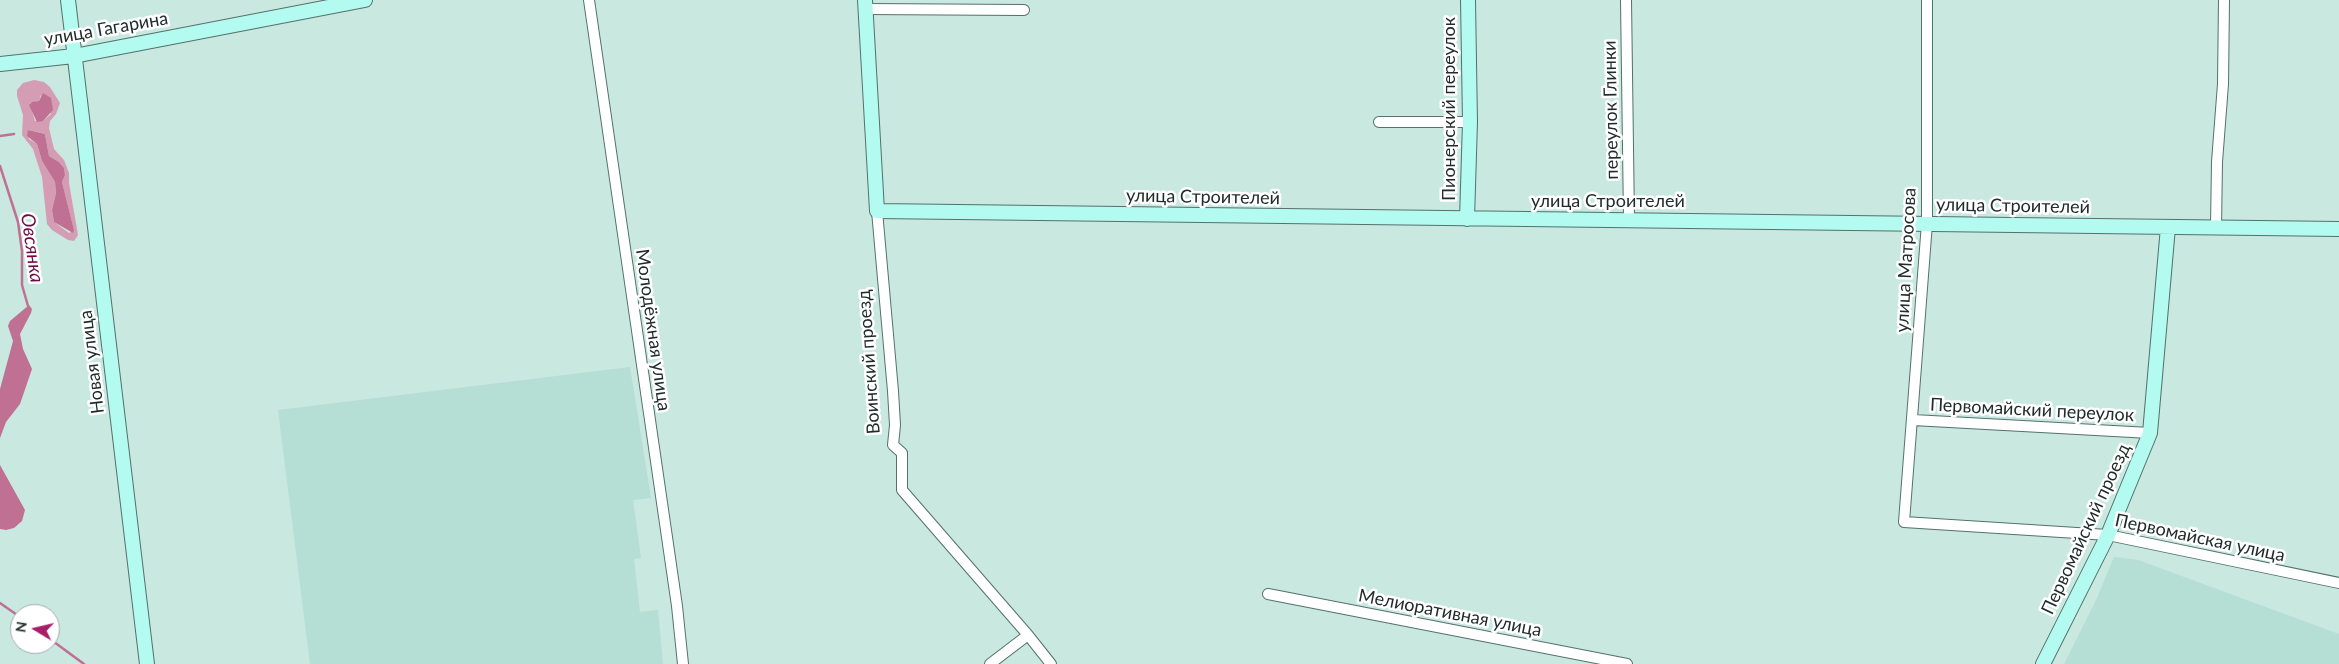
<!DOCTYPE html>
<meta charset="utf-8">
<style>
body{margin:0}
#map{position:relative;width:2339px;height:664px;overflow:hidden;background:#c8e8e0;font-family:Lato,sans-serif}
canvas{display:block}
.north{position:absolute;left:10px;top:604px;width:50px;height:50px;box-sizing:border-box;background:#fff;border:1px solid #a6abaa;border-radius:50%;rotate:279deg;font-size:14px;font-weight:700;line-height:20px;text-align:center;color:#212d2a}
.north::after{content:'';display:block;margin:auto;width:18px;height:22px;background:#a61f68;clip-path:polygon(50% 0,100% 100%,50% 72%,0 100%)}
</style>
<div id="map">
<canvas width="2339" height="664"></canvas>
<div class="north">N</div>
</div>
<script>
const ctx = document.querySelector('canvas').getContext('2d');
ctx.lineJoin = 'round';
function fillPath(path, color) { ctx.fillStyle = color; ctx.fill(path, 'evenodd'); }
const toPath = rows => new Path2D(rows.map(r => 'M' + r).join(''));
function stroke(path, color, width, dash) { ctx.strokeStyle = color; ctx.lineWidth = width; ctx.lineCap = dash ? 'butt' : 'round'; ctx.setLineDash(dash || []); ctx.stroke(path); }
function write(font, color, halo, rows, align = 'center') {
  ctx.font = font + ' Lato,sans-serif'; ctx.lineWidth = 5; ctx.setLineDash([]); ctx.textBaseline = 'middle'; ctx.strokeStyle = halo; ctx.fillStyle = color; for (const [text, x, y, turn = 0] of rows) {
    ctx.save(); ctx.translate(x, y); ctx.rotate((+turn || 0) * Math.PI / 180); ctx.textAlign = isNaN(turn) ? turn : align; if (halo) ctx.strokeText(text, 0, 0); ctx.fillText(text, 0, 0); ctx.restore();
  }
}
const built = toPath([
 [630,367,651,498,633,500,641,558,634,559,640,612,658,610,663,664,310,664,278,410],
 [2114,557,2138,560,2339,634,2339,664,2064,664,2097,598]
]);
const green = toPath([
 [34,80,44,82,50,87,60,103,56,114,50,121,49,128,54,149,64,160,69,173,69,183,78,235,74,241,68,240,52,230,47,224,42,177,33,149,22,135,23,115,17,96,17,90,23,83],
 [41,95,51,114,43,121,35,121,30,103,39,101],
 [28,130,45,134,49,156,59,162,64,168,65,175,62,182,74,230,69,233,54,222,52,210,56,193,55,182,42,161,37,144,29,139]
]);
const water = toPath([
 [43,93,51,98,53,110,43,121,37,122,29,105,32,102,39,101],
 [28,130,45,134,49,156,59,162,64,168,65,175,62,182,74,230,73,233,54,222,52,210,56,193,55,182,42,161,37,144,27,136],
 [29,305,32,309,31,313,20,334,23,349,32,369,20,404,6,422,0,438,0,389,13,341,8,326,10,321],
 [0,465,25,510,22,521,14,528,6,530,0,529]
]);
const stream = toPath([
 [0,136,14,134],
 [0,166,18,222,22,251,22,285,28,306],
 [0,603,20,617],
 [50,639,84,664]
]);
const street = toPath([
 [589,0,677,606,683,664],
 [1626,0,1629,220],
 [1927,0,1927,223,1904,522,2108,535,2339,583],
 [865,9,1024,10],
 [1379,122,1470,122],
 [877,211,893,391,895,425,893,445,902,453,902,490,1028,635,1051,664],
 [2216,227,2217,162,2223,84,2224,0],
 [1913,420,2150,433],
 [1268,594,1627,664],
 [990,664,1028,635]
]);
const secondary = toPath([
 [68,0,147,664],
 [865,0,877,211,2339,229],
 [0,64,74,56,365,0],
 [1467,219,1470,122,1468,0],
 [2043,664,2108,535,2150,433,2168,227]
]);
const streetNames = [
 ["улица Гагарина",106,29,-10],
 ["Пионерский переулок",1449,109,-90],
 ["переулок Глинки",1611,110,-91],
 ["улица Строителей",1203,197,1],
 ["улица Строителей",1608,201],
 ["улица Строителей",2013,206,1],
 ["улица Матросова",1906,260,-87],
 ["Молодёжная улица",653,330,82],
 ["Новая улица",92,362,-97],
 ["Воинский проезд",869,362,-94],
 ["Первомайский переулок",2032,410,3],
 ["Первомайский проезд",2086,529,-65],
 ["Первомайская улица",2200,538,12],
 ["Мелиоративная улица",1450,613,11]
];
const waterNames = [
 ["Овсянка",32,248,82]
];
fillPath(built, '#b5ded4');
fillPath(green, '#d59db3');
fillPath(water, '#c07092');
stroke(stream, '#c07092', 2.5);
stroke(street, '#54716a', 12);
stroke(secondary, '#54716a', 16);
stroke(street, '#fff', 10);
stroke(secondary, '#b3faf1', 14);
write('18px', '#212d2a', '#fff', streetNames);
write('italic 19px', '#6e0b42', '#fff', waterNames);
</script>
